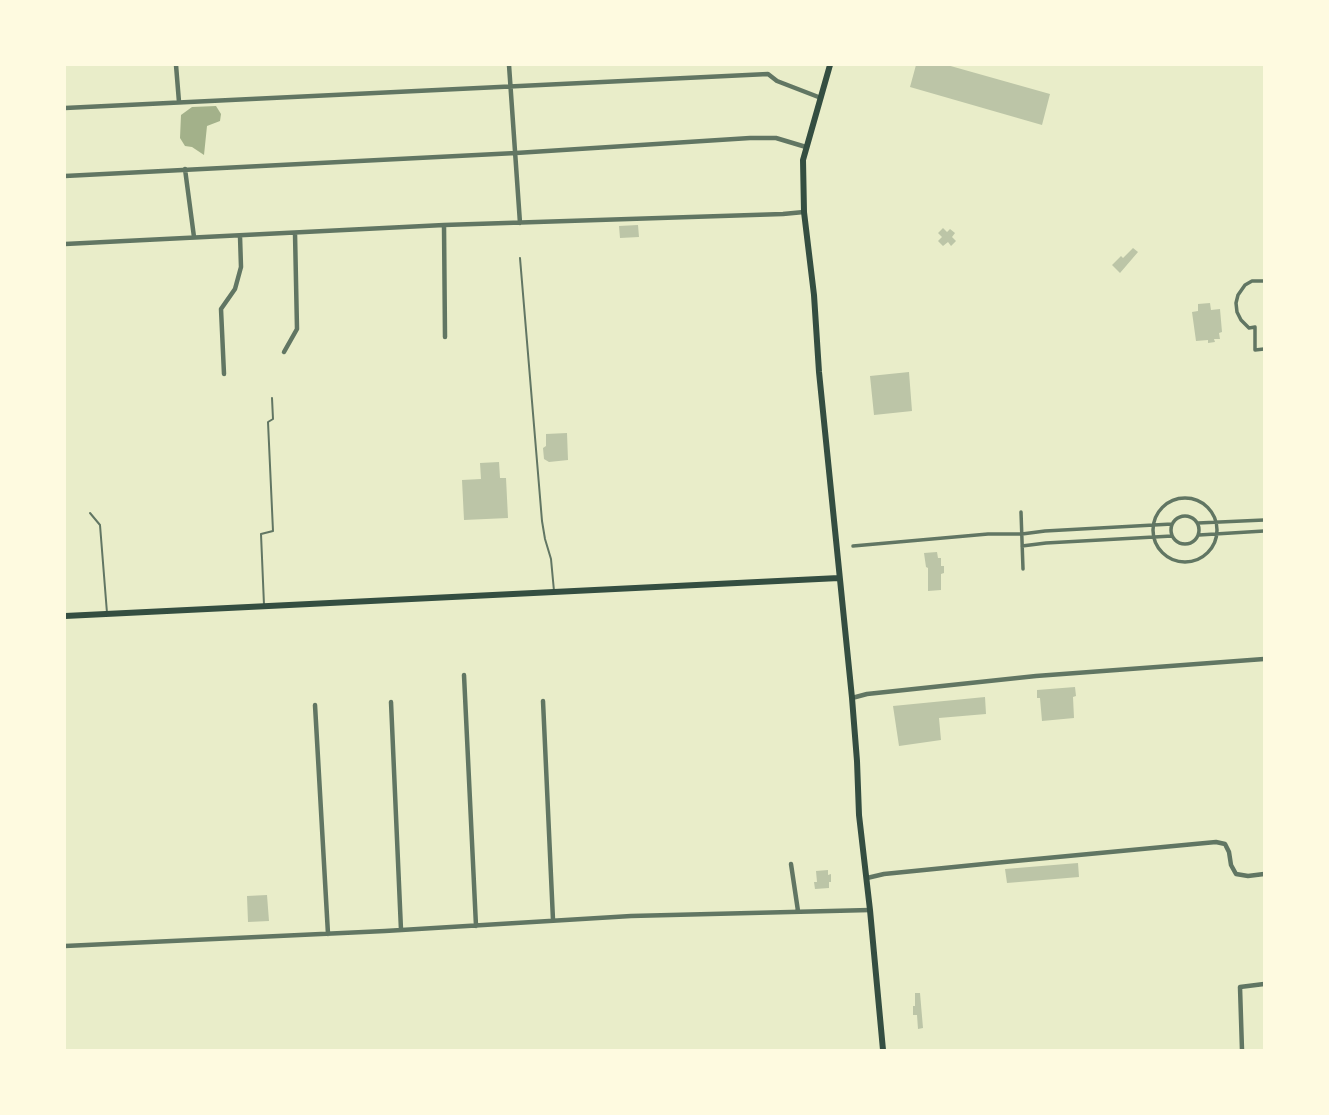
<!DOCTYPE html>
<style>
body{margin:0}
#map{position:relative;width:1329px;height:1115px;overflow:hidden;background:#e9edc9;font-family:Bitter,serif}
canvas{display:block}
.frame{position:absolute;inset:0;border:66px solid #fefae0;pointer-events:none}
</style>
<div id="map">
<canvas width="1329" height="1115"></canvas>
<div class="frame"></div>
</div>
<script>
const ctx = document.querySelector('canvas').getContext('2d');
ctx.lineJoin = 'round';
function fillPath(path, color) { ctx.fillStyle = color; ctx.fill(path, 'evenodd'); }
const toPath = rows => new Path2D(rows.map(r => 'M' + r).join(''));
function stroke(path, color, width, dash) { ctx.strokeStyle = color; ctx.lineWidth = width; ctx.lineCap = dash ? 'butt' : 'round'; ctx.setLineDash(dash || []); ctx.stroke(path); }
const water = toPath([
 [216,106,221,114,220,121,207,126,204,155,192,147,185,146,180,138,181,115,192,107]
]);
const building = toPath([
 [916,65,947,65,1050,94,1042,125,910,87],
 [638,225,639,237,620,238,619,226],
 [943,228,947,232,950,229,955,233,952,237,956,241,951,246,948,242,943,246,938,241,942,237,938,233],
 [1133,248,1138,252,1120,273,1112,265,1121,256,1123,258],
 [1210,303,1211,310,1220,309,1222,332,1219,333,1220,339,1214,339,1215,342,1208,343,1208,340,1196,341,1192,312,1198,311,1198,304],
 [909,372,912,411,874,415,870,376],
 [567,433,568,460,549,462,544,459,543,448,546,446,546,434],
 [499,462,500,478,506,478,508,518,464,520,462,480,481,479,480,463],
 [937,552,938,558,941,558,941,566,944,566,944,573,941,574,941,590,928,591,928,568,926,567,924,553],
 [1075,687,1076,696,1073,697,1074,718,1042,721,1040,698,1037,698,1037,690],
 [985,697,986,714,939,718,941,740,899,746,893,706],
 [1078,863,1079,877,1007,883,1005,869],
 [828,870,828,875,831,874,831,882,829,882,829,888,815,889,814,882,817,882,816,871],
 [267,895,269,921,248,922,247,896],
 [915,993,920,993,923,1028,918,1029,917,1015,913,1015,913,1006,915,1006]
]);
const service = toPath([
 [520,258,542,521,545,539,551,559,554,591],
 [90,513,100,525,107,613],
 [264,605,261,534,273,531,268,422,273,419,272,398]
]);
const pedestrian = toPath([
 [1264,281,1252,281,1245,285,1238,295,1236,303,1237,312,1241,320,1249,328,1255,327,1255,350,1264,349],
 '1153 530a32 32 0 1 1 64 0a32 32 0 1 1-64 0Z',
 [1021,512,1023,569],
 '1171 530a14 14 0 1 1 28 0a14 14 0 1 1-28 0Z',
 [1198,523,1264,520],
 [1199,535,1264,531],
 [853,546,988,534,1022,534,1045,531,1172,524],
 [1022,546,1046,543,1172,536]
]);
const minor = toPath([
 [176,65,179,102],
 [509,65,520,223],
 [65,108,768,74,777,81,821,98],
 [185,169,194,237],
 [65,176,516,153,750,138,776,138,806,147],
 [444,225,445,337],
 [65,244,444,225,783,214,804,212],
 [284,352,297,329,295,233],
 [224,374,221,309,235,289,241,267,240,236],
 [464,675,476,926],
 [852,698,867,694,1036,676,1264,659],
 [543,701,553,920],
 [391,702,401,930],
 [315,705,328,934],
 [791,864,798,911],
 [867,878,884,874,994,863,1216,842,1225,844,1229,852,1231,865,1236,874,1248,876,1264,874],
 [65,946,385,931,631,916,870,910],
 [1242,1050,1240,987,1264,984]
]);
const secondary = toPath([
 [830,65,803,160,804,212,814,295,819,372,852,698,857,761,859,815,870,910,883,1050],
 [65,616,839,578]
]);
fillPath(water, '#a3b18a');
fillPath(building, '#bcc5a7');
stroke(service, '#617663', 2);
stroke(pedestrian, '#617663', 3.5);
stroke(minor, '#617663', 4.5);
stroke(secondary, '#344e41', 6);
</script>
